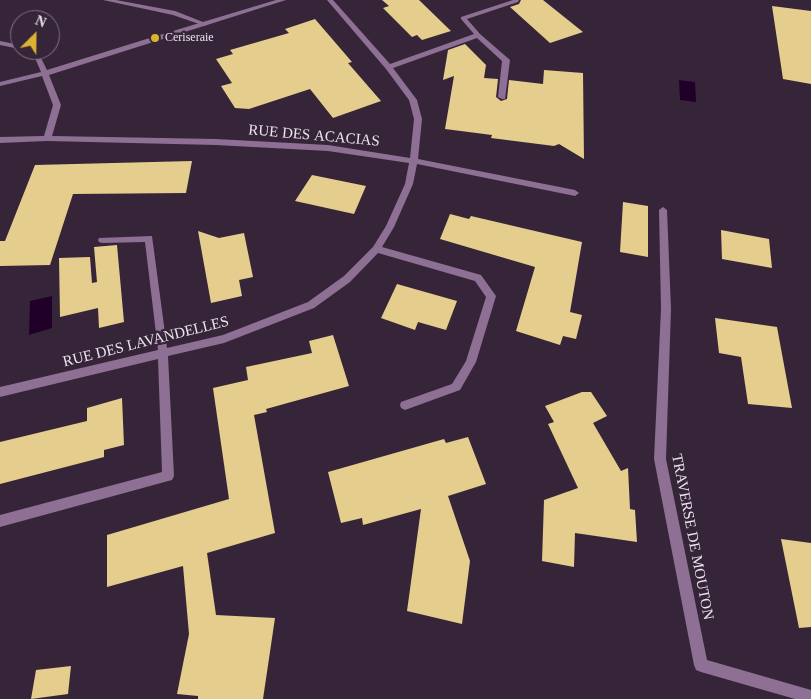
<!DOCTYPE html>
<style>
body{margin:0}
#map{position:relative;width:811px;height:699px;overflow:hidden;background:#362539;font-family:"Times New Roman",serif}
canvas{display:block}
.north{position:absolute;left:10px;top:10px;width:50px;height:50px;box-sizing:border-box;background:#362539;border:1px solid #7f7182;border-radius:50%;rotate:23deg;font-size:14px;font-weight:700;line-height:20px;text-align:center;color:#ede3f0}
.north::after{content:'';display:block;margin:auto;width:18px;height:22px;background:#dcb233;clip-path:polygon(50% 0,100% 100%,50% 72%,0 100%)}
</style>
<div id="map">
<canvas width="811" height="699"></canvas>
<div class="north">N</div>
</div>
<script>
const ctx = document.querySelector('canvas').getContext('2d');
ctx.lineJoin = 'round';
function fillPath(path, color) { ctx.fillStyle = color; ctx.fill(path, 'evenodd'); }
const toPath = rows => new Path2D(rows.map(r => 'M' + r).join(''));
function stroke(path, color, width, dash) { ctx.strokeStyle = color; ctx.lineWidth = width; ctx.lineCap = dash ? 'butt' : 'round'; ctx.setLineDash(dash || []); ctx.stroke(path); }
function write(font, color, halo, rows, align = 'center') {
  ctx.font = font + ' "Times New Roman",serif'; ctx.lineWidth = 5; ctx.setLineDash([]); ctx.textBaseline = 'middle'; ctx.strokeStyle = halo; ctx.fillStyle = color; for (const [text, x, y, turn = 0] of rows) {
    ctx.save(); ctx.translate(x, y); ctx.rotate((+turn || 0) * Math.PI / 180); ctx.textAlign = isNaN(turn) ? turn : align; if (halo) ctx.strokeText(text, 0, 0); ctx.fillText(text, 0, 0); ctx.restore();
  }
}
const water = toPath([
 [679,80,695,82,696,102,680,100],
 [52,296,52,328,29,335,30,301]
]);
const building = toPath([
 [382,0,419,0,451,31,422,40,417,35,412,37,383,8,389,6],
 [521,0,543,0,583,32,550,43,510,7,519,4],
 [772,6,811,11,811,84,783,79],
 [315,19,352,62,348,63,381,101,333,118,310,89,249,109,235,108,221,86,232,83,216,59,233,54,230,50,289,33,285,29],
 [465,44,486,65,484,78,498,79,496,97,501,101,507,99,509,80,543,84,544,70,583,73,584,159,559,144,554,146,491,138,492,135,445,129,454,76,443,80,448,50],
 [192,161,186,193,73,194,50,265,0,266,0,241,5,241,35,165],
 [312,175,366,186,354,214,295,201],
 [623,202,648,206,648,257,620,252],
 [450,214,469,219,471,216,582,242,570,312,582,315,576,339,563,336,560,345,516,331,535,267,440,239],
 [721,230,769,239,772,268,722,259],
 [198,231,219,238,244,233,253,277,239,280,242,296,211,303],
 [117,245,124,322,99,328,98,308,60,317,59,258,90,257,92,283,97,282,94,247],
 [397,284,457,301,446,330,418,322,415,330,381,318],
 [715,318,777,327,792,408,748,404,741,357,719,353],
 [333,335,349,386,266,409,267,412,254,415,275,533,207,553,216,615,275,618,263,699,198,699,198,696,177,694,189,634,183,566,107,587,107,535,229,499,213,388,248,380,246,367,312,353,309,341],
 [582,392,591,392,607,416,593,423,621,471,628,468,630,509,635,510,637,542,575,533,574,567,542,561,544,500,578,488,548,424,554,422,545,406],
 [122,398,124,445,104,450,104,457,0,484,0,442,87,421,87,408],
 [468,437,486,484,448,496,470,561,462,624,407,611,421,509,363,525,362,518,341,523,328,472,444,439,446,443],
 [781,539,811,543,811,627,799,628],
 [71,666,68,694,31,699,36,670]
]);
const service = toPath([
 [103,0,116,0,175,11,208,24,205,26,173,15,103,0],
 [663,207,667,210,671,309,666,459,707,660,811,690,811,699,795,699,701,672,696,670,694,665,654,459,661,309,659,210,663,207]
]);
const minor = toPath([
 [276,0,286,0,49,75,61,105,52,136,216,139,328,145,410,158,414,119,409,100,386,69,327,0,333,0,390,64,474,34,461,19,461,17,513,0,519,0,518,2,467,19,480,34,510,60,505,99,502,99,498,97,502,61,477,38,393,68,417,100,422,119,418,159,575,190,579,193,575,196,417,164,413,184,394,227,382,247,481,275,496,296,476,362,460,390,405,410,401,408,400,405,401,402,452,384,466,361,486,297,475,281,378,253,350,282,314,308,224,343,168,356,174,476,172,480,0,527,0,515,162,472,158,359,0,397,0,387,158,350,145,242,102,243,99,242,98,240,99,238,152,236,167,348,223,335,308,302,344,276,373,247,386,226,405,184,409,163,328,151,216,145,47,141,0,143,0,137,44,136,53,105,42,76,0,86,0,82,41,72,35,58,24,50,32,50,40,56,47,70,153,37,276,0],
 [0,41,20,45,20,49,0,45,0,41]
]);
const markers = [
 [155,38,5,"#dcb233"]
];
const farPoinames = [
 ["Ceriseraie",165,38]
];
const streetNames = [
 ["RUE DES ACACIAS",314,136,5],
 ["RUE DES LAVANDELLES",146,342,-14],
 ["TRAVERSE DE MOUTON",692,537,79]
];
fillPath(water, '#200028');
fillPath(building, '#e5cd8e');
fillPath(service, '#8e7094');
fillPath(minor, '#8e7094');
for (const [x, y, r, color] of markers) { const dot = new Path2D(); dot.arc(x, y, r, 0, 2 * Math.PI); ctx.fillStyle = color; ctx.fill(dot); stroke(dot, '#362539', 2); }
write('12px', '#ede3f0', '#362539', farPoinames, 'left');
write('15px', '#ede3f0', '#362539', streetNames);
</script>
